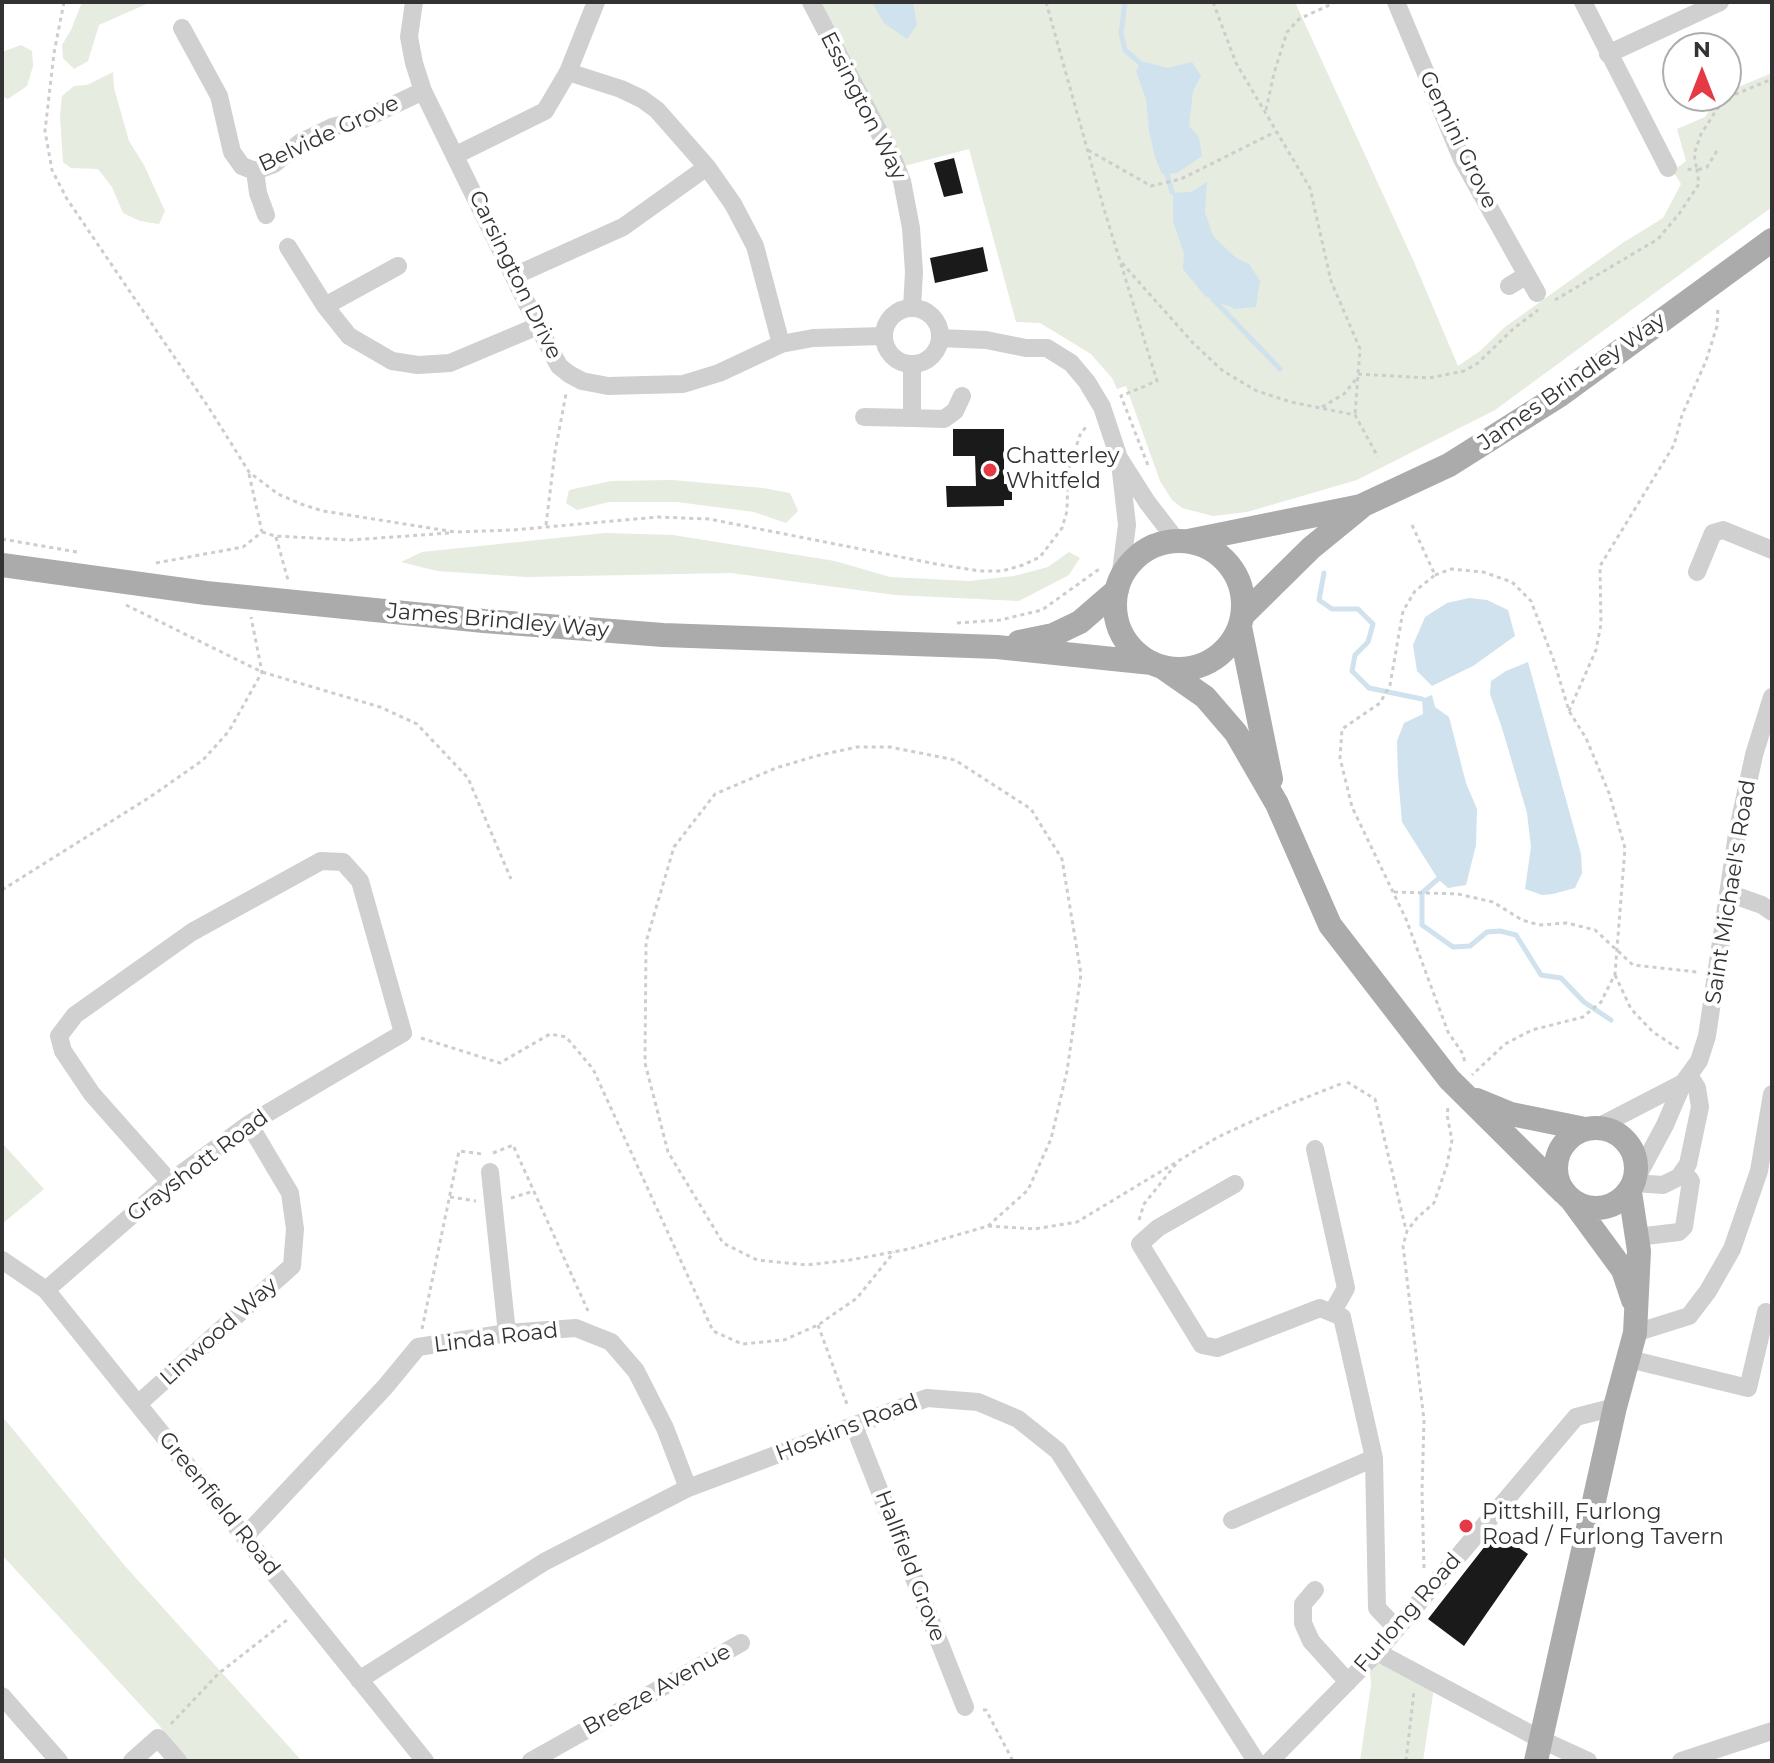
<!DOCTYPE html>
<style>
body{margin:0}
#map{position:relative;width:1774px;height:1763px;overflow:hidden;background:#fff;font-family:Montserrat,sans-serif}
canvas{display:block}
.frame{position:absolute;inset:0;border:4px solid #333;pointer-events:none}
.north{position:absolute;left:1662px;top:32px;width:80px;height:80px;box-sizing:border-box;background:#fff;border:2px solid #adadad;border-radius:50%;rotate:0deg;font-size:22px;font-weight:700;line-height:32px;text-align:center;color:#333}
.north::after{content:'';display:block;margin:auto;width:28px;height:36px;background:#e63946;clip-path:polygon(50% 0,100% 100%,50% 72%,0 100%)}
</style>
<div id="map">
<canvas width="1774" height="1763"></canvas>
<div class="frame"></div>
<div class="north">N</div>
</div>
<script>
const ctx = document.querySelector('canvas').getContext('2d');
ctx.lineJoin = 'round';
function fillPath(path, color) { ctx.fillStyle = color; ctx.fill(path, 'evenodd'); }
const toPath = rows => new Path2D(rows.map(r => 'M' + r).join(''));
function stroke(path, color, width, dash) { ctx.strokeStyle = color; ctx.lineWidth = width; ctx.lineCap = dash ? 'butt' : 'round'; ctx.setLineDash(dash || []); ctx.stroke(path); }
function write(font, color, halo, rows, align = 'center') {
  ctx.font = font + ' Montserrat,sans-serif'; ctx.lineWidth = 8; ctx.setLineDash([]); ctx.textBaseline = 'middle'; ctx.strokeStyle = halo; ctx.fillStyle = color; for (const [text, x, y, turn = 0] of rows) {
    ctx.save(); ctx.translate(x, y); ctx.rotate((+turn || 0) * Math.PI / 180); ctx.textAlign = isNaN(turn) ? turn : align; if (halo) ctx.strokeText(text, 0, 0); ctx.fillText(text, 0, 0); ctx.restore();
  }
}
const green = toPath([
 [82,2,151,2,99,25,88,61,74,69,63,58,62,45,71,30],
 [811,2,1295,2,1414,262,1458,366,1480,351,1505,327,1624,242,1663,218,1681,184,1673,171,1686,161,1677,129,1705,117,1719,96,1726,96,1726,92,1772,73,1772,207,1495,410,1357,480,1247,512,1213,516,1182,508,1172,500,1160,481,1126,386,1117,389,1112,378,1091,354,1040,323,1016,322,969,149,897,168],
 [21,45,32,51,33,66,27,86,8,99,2,96,2,52],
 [113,72,114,88,129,141,144,165,165,211,159,224,140,221,123,213,112,187,98,169,71,168,63,162,60,117,62,96,74,86,87,85],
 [672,480,763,488,790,493,798,511,786,523,754,512,677,502,609,502,577,510,566,503,569,490,611,481],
 [605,533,673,535,835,561,890,577,969,581,1014,576,1048,567,1069,552,1080,558,1069,575,1019,601,895,595,731,573,526,577,437,571,401,562,422,552],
 [2,1143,44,1189,2,1224],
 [2,1416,125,1566,302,1761,188,1761,158,1724,2,1555],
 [1369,1660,1435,1681,1423,1761,1360,1761,1371,1685]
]);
const water = toPath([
 [872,2,913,2,917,25,907,39,884,23],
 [1141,61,1167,68,1192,62,1201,76,1193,91,1189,126,1199,137,1202,156,1177,173,1162,174,1155,157,1149,131,1146,99,1136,71],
 [1207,182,1205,212,1213,236,1236,258,1249,264,1260,281,1256,307,1235,309,1205,296,1183,269,1184,254,1173,221,1173,193,1191,192],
 [1469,598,1487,600,1508,610,1515,636,1473,666,1432,686,1417,671,1413,645,1425,617,1447,603],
 [1528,662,1581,854,1582,873,1575,888,1553,894,1542,895,1525,889,1531,847,1527,813,1502,728,1490,694,1491,681,1506,671],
 [1432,695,1435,707,1449,717,1466,783,1477,809,1476,845,1466,885,1448,888,1438,879,1402,822,1398,776,1397,741,1404,723,1423,714,1422,699]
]);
const stream = toPath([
 [1125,2,1121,33,1125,50,1140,63],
 [1167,174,1172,192],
 [1213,299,1280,369],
 [1324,573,1319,600,1332,609,1358,609,1373,624,1368,642,1355,655,1352,671,1369,688,1422,699],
 [1438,879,1422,893,1422,925,1453,947,1470,946,1487,932,1500,931,1516,935,1541,975,1561,978,1584,1002,1611,1020]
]);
const building = toPath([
 [954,158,963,193,944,197,934,163],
 [983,247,988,271,935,283,930,258],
 [953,429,1004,429,1004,484,1012,484,1012,500,1004,500,1004,506,947,507,946,486,976,486,975,456,953,456],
 [1496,1532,1528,1554,1464,1646,1428,1619]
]);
const path = toPath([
 [64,2,54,53,45,131,52,170,67,199,209,408,249,472,278,494,301,504,323,511,455,532,513,530,658,517,709,519,936,564,980,571,1002,571,1023,565,1040,557,1062,528,1067,511,1068,471,1080,435,1088,424],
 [1046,2,1104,209,1157,381,1121,396,1149,468],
 [1213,2,1236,63,1310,188,1331,281,1360,349,1355,415],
 [1266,110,1274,73,1287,32,1299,19,1336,2],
 [1088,150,1151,186,1181,179,1275,132],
 [1717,151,1707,167,1697,170,1694,154,1701,134,1717,109,1729,97,1772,79],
 [1122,263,1193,343,1223,371,1257,391,1291,402,1355,415,1378,457],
 [1555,300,1658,239,1679,214,1699,184,1697,170,1684,169],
 [1358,374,1429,378,1464,371,1478,363,1513,329,1538,310],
 [1322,407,1344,394,1356,379],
 [546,525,555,452,566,394],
 [1412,525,1435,575,1415,591,1403,611,1390,685,1380,703,1342,729,1340,758,1352,807,1406,919,1448,1032,1463,1054,1465,1063],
 [262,532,275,536,351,540,449,533],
 [276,537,288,580],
 [2,539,77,552],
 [156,563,243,547,262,532,249,474],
 [1435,575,1451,569,1483,572,1512,582,1531,601,1554,661,1569,711,1586,738,1609,793,1625,848,1615,974,1601,1002,1583,1017,1532,1030,1505,1044,1472,1075],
 [126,605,262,672,380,707,417,724,468,778,511,879],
 [957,623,1000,620,1042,610,1102,567],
 [1569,711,1596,650,1601,624,1600,566,1674,445,1682,415,1706,361,1717,326,1718,307],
 [2,890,150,797,203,760,229,731,262,672,251,617],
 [1394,892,1458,894,1493,902,1522,920,1539,925,1567,923,1595,930,1633,965,1697,972],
 [1615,975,1631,1009,1653,1032,1682,1051],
 [421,1038,500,1063,550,1034,566,1037,593,1069,713,1331,742,1344,784,1340,818,1325,857,1298,894,1252],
 [1347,1082,1375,1099,1406,1230],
 [493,1153,513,1145,588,1311],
 [450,1197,476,1201],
 [511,1198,534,1191],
 [1139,1220,1144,1204,1176,1164],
 [988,1226,1028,1190,1051,1139,1067,1071,1081,974,1062,859,1031,809,955,760,890,747,857,747,816,756,776,768,715,794,674,847,646,942,645,1063,668,1152,723,1243,757,1260,807,1265,850,1260,909,1249,988,1226,1034,1229,1077,1222,1218,1137,1287,1105,1343,1083],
 [818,1325,848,1407],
 [422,1329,459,1151,482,1154],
 [1424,1568,1422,1492,1424,1420,1403,1246,1407,1231,1417,1218,1434,1203,1447,1165,1452,1140,1447,1115,1448,1108],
 [983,1710,986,1710,1013,1761],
 [171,1724,218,1674,287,1620],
 [1406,1761,1414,1691]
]);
const minor = toPath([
 [414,2,409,37,414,63,423,91,538,326,559,366,569,374,582,381,608,386,683,384,719,373,781,344,813,338,884,336],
 [811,2,894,161,902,181,911,228,914,272,912,308],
 [1396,2,1462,159,1537,293],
 [1583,2,1668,168],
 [182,28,219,96,232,152,242,166,255,171,274,164,301,142,332,127,364,119,423,91],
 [1608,54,1720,2],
 [568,72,621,89,642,99,657,110,707,167,733,204,755,246,781,344],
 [456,155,545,111,568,72,596,2],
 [255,171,258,193,266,215],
 [288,247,325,306,349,336,392,361,418,365,450,363,538,326],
 [514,276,623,227,707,167],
 [1509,286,1527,275],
 [325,306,398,266],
 '884 336a28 28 0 1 1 56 0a28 28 0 1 1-56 0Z',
 [940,338,986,340,1026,348,1047,348,1071,363,1087,382,1102,407,1119,458,1147,502,1177,541],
 [864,417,912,418,912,364],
 [912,418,944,419,955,411,962,396],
 [1120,463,1127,525,1120,579],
 [1697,572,1713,533,1723,530,1772,550],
 [1728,893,1762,905,1772,912],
 [1596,1128,1683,1083],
 [1315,1149,1346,1288,1332,1313],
 [490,1172,507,1333],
 [1636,1179,1665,1125,1683,1083,1699,1061,1707,1036,1737,834,1754,755,1772,697],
 [1634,1183,1663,1185,1679,1177,1688,1164,1700,1107,1697,1088,1689,1075],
 [1235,1184,1158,1228,1140,1244,1202,1345,1217,1348,1320,1308,1342,1317,1374,1458],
 [1637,1237,1679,1232,1684,1227,1691,1181,1683,1171],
 [2,1260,46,1290,425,1761],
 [46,1290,170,1182,249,1124,403,1033,360,881,343,862,321,861,192,932,75,1015,59,1036,63,1051,92,1094,170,1182],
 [1635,1333,1689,1316,1708,1291,1732,1249,1759,1171,1772,1094],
 [1629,1359,1748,1388,1766,1312],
 [138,1404,292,1266,295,1229,290,1193,249,1124],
 [854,1426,965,1707],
 [1232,1520,1374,1458,1377,1608,1396,1628],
 [246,1535,385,1387,418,1347,507,1333,576,1328,611,1342,636,1371,665,1428,688,1488],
 [1315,1590,1303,1604,1303,1623,1311,1641,1348,1682],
 [1377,1652,1542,1740,1588,1761],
 [359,1680,544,1562,688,1488,927,1398,978,1402,1018,1419,1058,1451,1256,1761],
 [2,1696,59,1761],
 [132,1761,158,1738,178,1761],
 [531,1761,741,1643],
 [1270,1761,1377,1652,1576,1417,1615,1407],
 [1681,1761,1772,1731]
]);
const major = toPath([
 [1188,541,1361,506,1449,465,1560,395,1772,240],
 '1115 605a64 64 0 1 1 128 0a64 64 0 1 1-128 0Z',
 [2,565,206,593,484,621,663,635,997,647,1152,663],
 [1243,615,1311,548,1360,508],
 [1240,627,1271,779],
 [1019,642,1053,635,1080,622,1117,590],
 [1162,667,1205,697,1236,733,1277,804,1330,925,1449,1079,1563,1192],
 [1477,1100,1511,1114,1585,1129],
 '1556 1168a40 40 0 1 1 80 0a40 40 0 1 1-80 0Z',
 [1573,1202,1623,1270,1633,1300],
 [1536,1761,1615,1407,1635,1333,1639,1251,1630,1192]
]);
const markers = [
 [990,470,8,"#e63946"],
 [1466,1526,8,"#e63946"]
];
const streetNames = [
 ["Essington Way",863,106,63],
 ["Belvide Grove",329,134,-25],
 ["Gemini Grove",1458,140,64],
 ["Carsington Drive",515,275,64],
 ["James Brindley Way",1572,382,-35],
 ["James Brindley Way",498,621,5],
 ["Saint Michael's Road",1731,892,-81],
 ["Grayshott Road",198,1166,-37],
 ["Linwood Way",219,1332,-42],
 ["Linda Road",496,1338,-7],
 ["Hoskins Road",847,1428,-21],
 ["Greenfield Road",219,1504,51],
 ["Hallfield Grove",910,1566,69],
 ["Furlong Road",1408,1613,-49],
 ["Breeze Avenue",657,1690,-29]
];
const poiNames = [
 ["Chatterley",1006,457],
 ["Whitfeld",1006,482],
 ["Pittshill, Furlong",1482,1513],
 ["Road / Furlong Tavern",1482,1538]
];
fillPath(green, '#e6ecdf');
fillPath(water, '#cfe2ee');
stroke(stream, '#cfe2ee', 5);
fillPath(building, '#1a1a1a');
stroke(path, '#cdcdcd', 3, [4, 4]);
stroke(minor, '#d0d0d0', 18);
stroke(major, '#ababab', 24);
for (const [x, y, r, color] of markers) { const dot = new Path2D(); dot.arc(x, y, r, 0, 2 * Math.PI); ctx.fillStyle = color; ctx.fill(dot); stroke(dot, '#fff', 3); }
write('22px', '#333', '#fff', streetNames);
write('22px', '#333', '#fff', poiNames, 'left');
</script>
